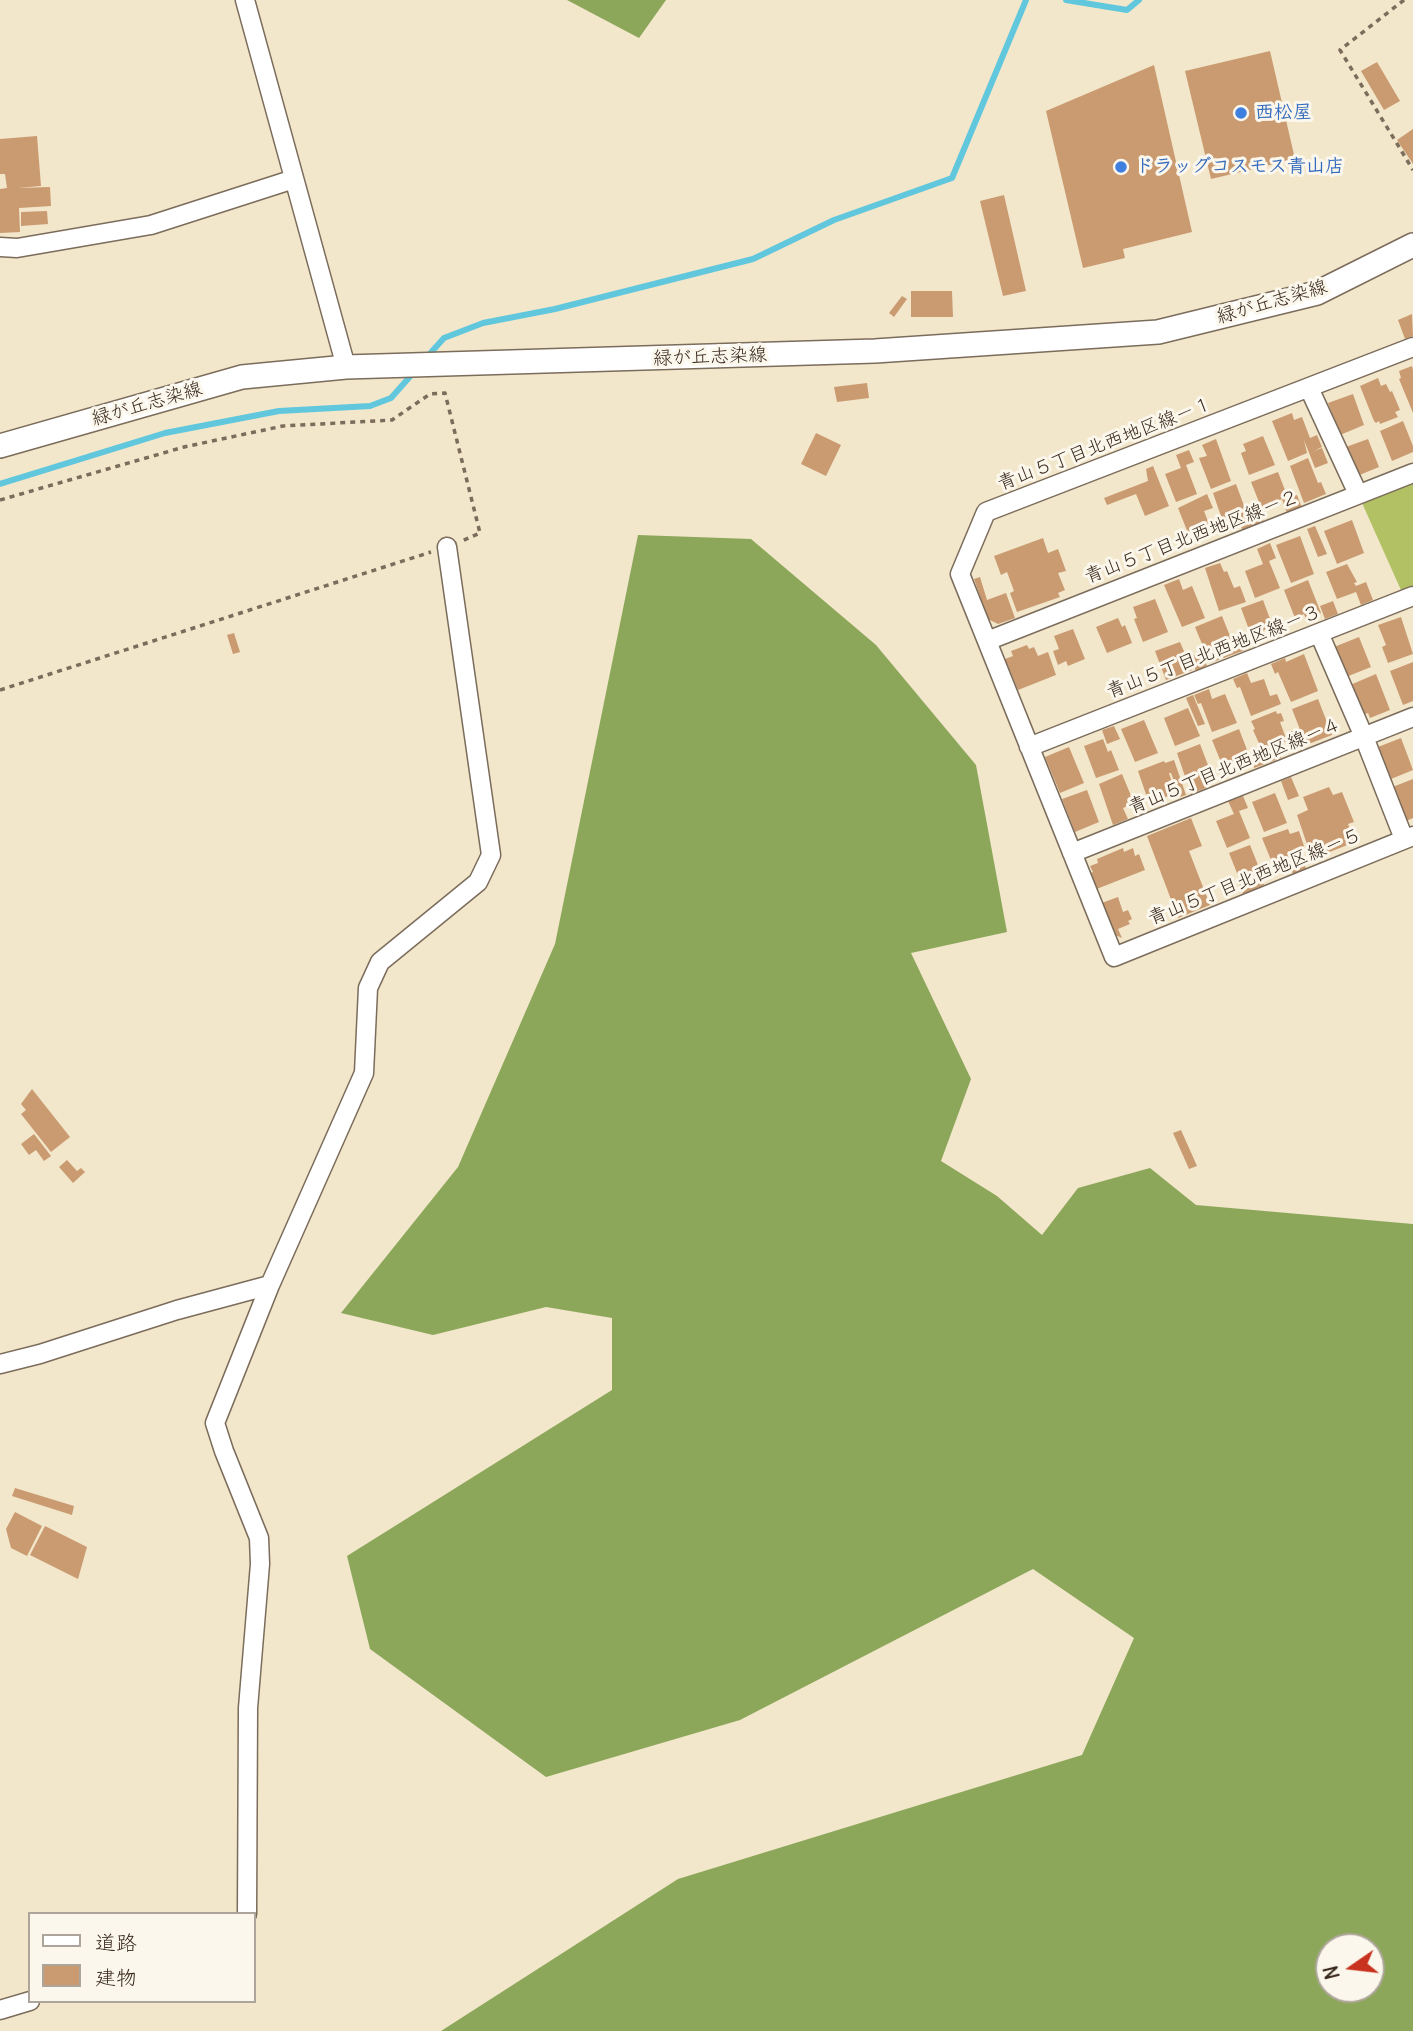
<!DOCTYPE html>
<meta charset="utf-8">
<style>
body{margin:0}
#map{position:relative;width:1413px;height:2031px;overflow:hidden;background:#f2e6cb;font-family:Delius,"Klee One",sans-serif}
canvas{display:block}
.legend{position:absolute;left:28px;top:1912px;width:228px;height:91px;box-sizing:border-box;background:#fbf7ec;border:2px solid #aea59a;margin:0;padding:9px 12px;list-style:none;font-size:21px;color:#3b2a1e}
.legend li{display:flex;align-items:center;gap:14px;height:35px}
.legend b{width:35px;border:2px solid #aea59a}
.north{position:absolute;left:1315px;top:1933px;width:70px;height:70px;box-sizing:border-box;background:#fbf7ec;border:2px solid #aea59a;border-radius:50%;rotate:256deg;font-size:19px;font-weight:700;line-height:28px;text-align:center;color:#3b2a1e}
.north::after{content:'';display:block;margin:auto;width:24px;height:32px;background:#c8321e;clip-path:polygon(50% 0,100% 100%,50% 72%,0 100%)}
</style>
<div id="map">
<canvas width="1413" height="2031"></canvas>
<ul class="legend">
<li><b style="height:9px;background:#fff"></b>道路</li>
<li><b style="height:19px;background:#ca9b71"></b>建物</li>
</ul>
<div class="north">N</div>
</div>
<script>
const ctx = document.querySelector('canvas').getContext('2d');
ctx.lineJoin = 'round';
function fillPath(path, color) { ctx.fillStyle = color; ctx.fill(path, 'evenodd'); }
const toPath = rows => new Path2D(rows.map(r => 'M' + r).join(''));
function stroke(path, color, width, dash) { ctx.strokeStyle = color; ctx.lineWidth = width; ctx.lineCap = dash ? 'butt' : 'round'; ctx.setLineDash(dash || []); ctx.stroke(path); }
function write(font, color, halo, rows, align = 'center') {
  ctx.font = font + ' Delius,"Klee One",sans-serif'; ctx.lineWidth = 6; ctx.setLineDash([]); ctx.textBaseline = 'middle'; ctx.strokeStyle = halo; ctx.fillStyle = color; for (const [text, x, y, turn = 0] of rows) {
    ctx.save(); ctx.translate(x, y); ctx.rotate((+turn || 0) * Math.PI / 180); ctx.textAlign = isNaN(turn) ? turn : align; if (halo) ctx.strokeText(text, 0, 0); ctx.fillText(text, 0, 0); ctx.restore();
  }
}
const green = toPath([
 [1413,473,1413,596,1405,599,1358,494]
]);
const forest = toPath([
 [567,0,666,0,639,38],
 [638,535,751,539,876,645,976,765,1007,932,911,953,971,1079,941,1161,997,1196,1042,1235,1078,1188,1150,1168,1196,1205,1413,1224,1413,2031,441,2031,678,1879,1082,1755,1134,1638,1033,1569,740,1720,546,1777,370,1649,347,1556,612,1390,612,1318,546,1307,433,1335,341,1313,458,1167,555,944],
 [1329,1947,1371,1947,1371,1989,1329,1989]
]);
const stream = toPath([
 [1066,0,1127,10,1139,0],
 [426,358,444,338,483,323,555,309,753,259,834,220,952,178,1026,0],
 [0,484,165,433,279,411,370,406,391,398,414,372]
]);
const building = toPath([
 [1270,51,1295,159,1211,179,1185,71],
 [1377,62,1400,101,1384,110,1361,71],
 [1154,65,1192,232,1123,249,1125,258,1083,268,1046,111],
 [1413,129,1413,164,1397,140],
 [37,136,41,186,17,188,50,187,51,206,19,208,20,232,0,233,0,189,7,188,5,174,0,174,0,139],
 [1004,195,1026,291,1003,296,980,201],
 [47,211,48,224,21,226,21,212],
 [911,291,952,291,953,317,911,317],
 [902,296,907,299,894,317,889,313],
 [1412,314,1413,336,1405,339,1398,320],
 [1412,366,1413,370,1413,413,1399,379,1401,378,1399,371],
 [1378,378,1381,386,1386,384,1390,392,1392,391,1400,410,1395,412,1398,417,1380,424,1379,421,1376,423,1374,421,1360,386],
 [867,383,869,398,837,402,834,387],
 [1353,394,1364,425,1340,435,1328,403],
 [1292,413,1294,420,1302,417,1310,438,1317,435,1322,447,1314,451,1322,448,1328,463,1315,468,1304,440,1307,453,1288,461,1272,421],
 [1403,421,1413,446,1413,452,1392,461,1380,431],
 [816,433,841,445,826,476,801,464],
 [1263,436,1275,465,1249,475,1241,453,1246,451,1243,444],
 [1216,439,1231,481,1211,489,1199,458,1207,456,1202,445],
 [1368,439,1379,467,1357,476,1346,447],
 [1189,450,1194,462,1186,465,1197,494,1176,502,1165,474,1181,468,1176,455],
 [1308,458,1318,483,1321,482,1326,494,1304,503,1290,466],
 [1153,466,1169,506,1145,516,1136,494,1107,505,1104,498,1148,481,1146,469],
 [1278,472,1288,498,1297,495,1302,508,1287,513,1282,499,1261,507,1251,482],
 [1236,484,1246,511,1258,507,1264,523,1243,531,1237,517,1223,522,1213,493],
 [1207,494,1213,508,1204,511,1209,524,1188,533,1178,508],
 [1352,520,1364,553,1337,564,1324,531],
 [1315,526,1327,554,1318,557,1307,529],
 [1300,536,1314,574,1291,583,1276,545],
 [1043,538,1048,553,1058,549,1066,571,1058,573,1065,590,1058,593,1060,597,1017,612,1010,593,1014,591,1007,572,1001,575,994,556],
 [1270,543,1276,558,1269,561,1280,588,1255,598,1245,571,1263,564,1257,549],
 [1220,563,1224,572,1227,571,1234,588,1240,586,1246,602,1219,611,1205,568],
 [1347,564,1357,582,1354,583,1356,586,1366,582,1373,600,1361,605,1356,592,1337,599,1326,572],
 [980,577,987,600,1006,593,1015,618,998,624,988,619,974,579],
 [1179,579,1183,590,1192,586,1205,618,1182,627,1164,585],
 [1308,580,1321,613,1306,619,1304,614,1295,618,1284,590],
 [1155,599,1168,632,1143,642,1134,619,1137,618,1133,607],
 [1263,600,1273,627,1251,635,1241,608],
 [1333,601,1338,614,1325,619,1320,606],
 [1222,616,1232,641,1246,636,1251,648,1210,663,1195,627],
 [1401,617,1413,654,1388,663,1382,647,1386,645,1378,625],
 [1118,618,1122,627,1125,625,1132,643,1107,653,1096,627],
 [1073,629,1085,659,1068,666,1066,661,1058,665,1053,651,1059,649,1054,636],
 [234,633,240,652,233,654,227,635],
 [1359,637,1371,667,1346,677,1334,647],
 [1180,642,1192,670,1166,680,1155,651],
 [1027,645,1029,649,1034,647,1038,656,1048,652,1056,675,1018,690,1005,659,1013,656,1011,651],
 [1201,652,1207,666,1196,671,1190,657],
 [1304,654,1318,691,1291,702,1278,672,1275,674,1271,664,1285,658,1286,662],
 [1413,662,1413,701,1403,705,1390,671],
 [1247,673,1251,683,1264,679,1270,696,1277,694,1281,704,1251,716,1240,687,1237,688,1233,679],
 [1376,674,1390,710,1370,718,1368,713,1362,715,1350,685],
 [1209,689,1212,699,1225,694,1237,723,1212,732,1201,703,1198,704,1194,695],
 [1193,695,1205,724,1198,726,1186,698],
 [1318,699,1332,735,1306,745,1292,709],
 [1188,708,1200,736,1175,746,1164,718],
 [1276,711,1277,714,1281,713,1284,721,1280,722,1287,741,1276,744,1281,758,1254,768,1252,762,1237,768,1235,762,1223,767,1212,740,1239,729,1249,755,1262,750,1253,730,1255,729,1251,721],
 [1144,720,1158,753,1135,762,1121,729],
 [1114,726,1120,739,1107,744,1102,730],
 [1296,730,1302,747,1295,750,1289,732],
 [1401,738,1413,770,1391,779,1389,774,1384,776,1376,754,1381,753,1378,747],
 [1103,739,1108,752,1111,750,1119,770,1096,778,1084,746],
 [1200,744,1211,773,1201,777,1206,788,1191,794,1177,753],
 [1069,747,1084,783,1060,793,1045,757],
 [1174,760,1186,795,1180,797,1171,773,1169,773,1172,782,1168,784,1172,795,1149,803,1138,771,1164,761,1165,763],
 [1122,774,1134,803,1123,808,1128,819,1113,825,1099,784],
 [1291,777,1299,796,1288,800,1281,781],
 [1413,779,1413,818,1404,822,1390,788],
 [1329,787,1333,795,1342,792,1354,822,1348,824,1355,842,1322,855,1323,858,1313,862,1297,815,1308,810,1303,797],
 [1087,790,1099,822,1075,832,1062,799],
 [1275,793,1287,823,1264,832,1252,802],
 [1243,796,1248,808,1239,811,1250,838,1227,848,1216,821,1234,814,1228,801],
 [1191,818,1202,846,1189,851,1210,905,1178,918,1147,836],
 [1288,829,1290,834,1299,831,1304,846,1296,849,1298,855,1273,865,1262,838],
 [1250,845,1260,870,1239,878,1229,853],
 [1123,848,1124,852,1133,848,1135,856,1139,854,1145,870,1094,890,1088,874,1093,872,1090,866,1098,863,1097,859],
 [1302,857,1306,869,1293,874,1288,862],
 [1259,873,1264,885,1243,894,1238,881],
 [1118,897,1123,912,1128,910,1132,919,1128,921,1130,924,1118,929,1122,938,1111,933,1099,904],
 [32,1089,70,1137,51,1152,21,1114,26,1110,21,1104],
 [1181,1130,1197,1166,1189,1169,1173,1133],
 [34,1134,51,1156,44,1161,36,1150,29,1155,21,1144],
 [67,1160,77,1171,81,1168,85,1172,73,1183,59,1167],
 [15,1488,74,1506,72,1515,12,1496],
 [15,1512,42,1526,27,1556,11,1548,6,1529],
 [45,1526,87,1547,78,1579,30,1555]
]);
const path = toPath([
 [1404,0,1340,50,1413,170],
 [0,500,184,447,283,426,392,420,430,394,445,393,480,533,462,541],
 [0,690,431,552]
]);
const minor = toPath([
 [245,0,346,367],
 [0,247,17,248,151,225,294,179],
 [1413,347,986,512,960,574,1114,957,1413,836],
 [1309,388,1358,494],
 [1319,633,1364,737,1404,839],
 [987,641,1413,473],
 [1029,747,1413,596],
 [1072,853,1413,717],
 [0,1364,40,1354,177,1310,270,1285],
 [247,1914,248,1708,260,1564,259,1538,224,1451,215,1423,270,1285,364,1073,368,988,380,962,478,882,491,855,447,547],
 [0,2010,30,2001]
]);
const tertiary = toPath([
 [0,446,242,377,346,367,875,351,1158,332,1317,293,1413,245]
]);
const markers = [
 [1241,113,7,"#3f7fe0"],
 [1121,167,7,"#3f7fe0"]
];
const shopNames = [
 ["西松屋",1255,113],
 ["ドラッグコスモス青山店",1135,167]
];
const streetNames = [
 ["緑が丘志染線",1272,302,-16],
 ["緑が丘志染線",710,357,-2],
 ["緑が丘志染線",147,404,-16],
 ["青山５丁目北西地区線ー１",1105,444,-21],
 ["青山５丁目北西地区線ー２",1192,537,-21],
 ["青山５丁目北西地区線ー３",1214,652,-21],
 ["青山５丁目北西地区線ー４",1235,766,-22],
 ["青山５丁目北西地区線ー５",1255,877,-22]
];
fillPath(green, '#b1c164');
fillPath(forest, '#8ca75a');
stroke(stream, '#60c7dd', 6);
fillPath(building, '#ca9b71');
stroke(minor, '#7b6c5b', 21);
stroke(tertiary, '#7b6c5b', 26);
stroke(path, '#7b6c5b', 3.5, [5, 5]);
stroke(minor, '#fff', 18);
stroke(tertiary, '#fff', 23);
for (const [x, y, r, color] of markers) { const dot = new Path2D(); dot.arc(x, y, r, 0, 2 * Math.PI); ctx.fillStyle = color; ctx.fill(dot); stroke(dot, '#fbf7ec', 2.5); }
write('bold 19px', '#366cbe', '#fbf7ec', shopNames, 'left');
write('19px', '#3b2a1e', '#fbf7ec', streetNames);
</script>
